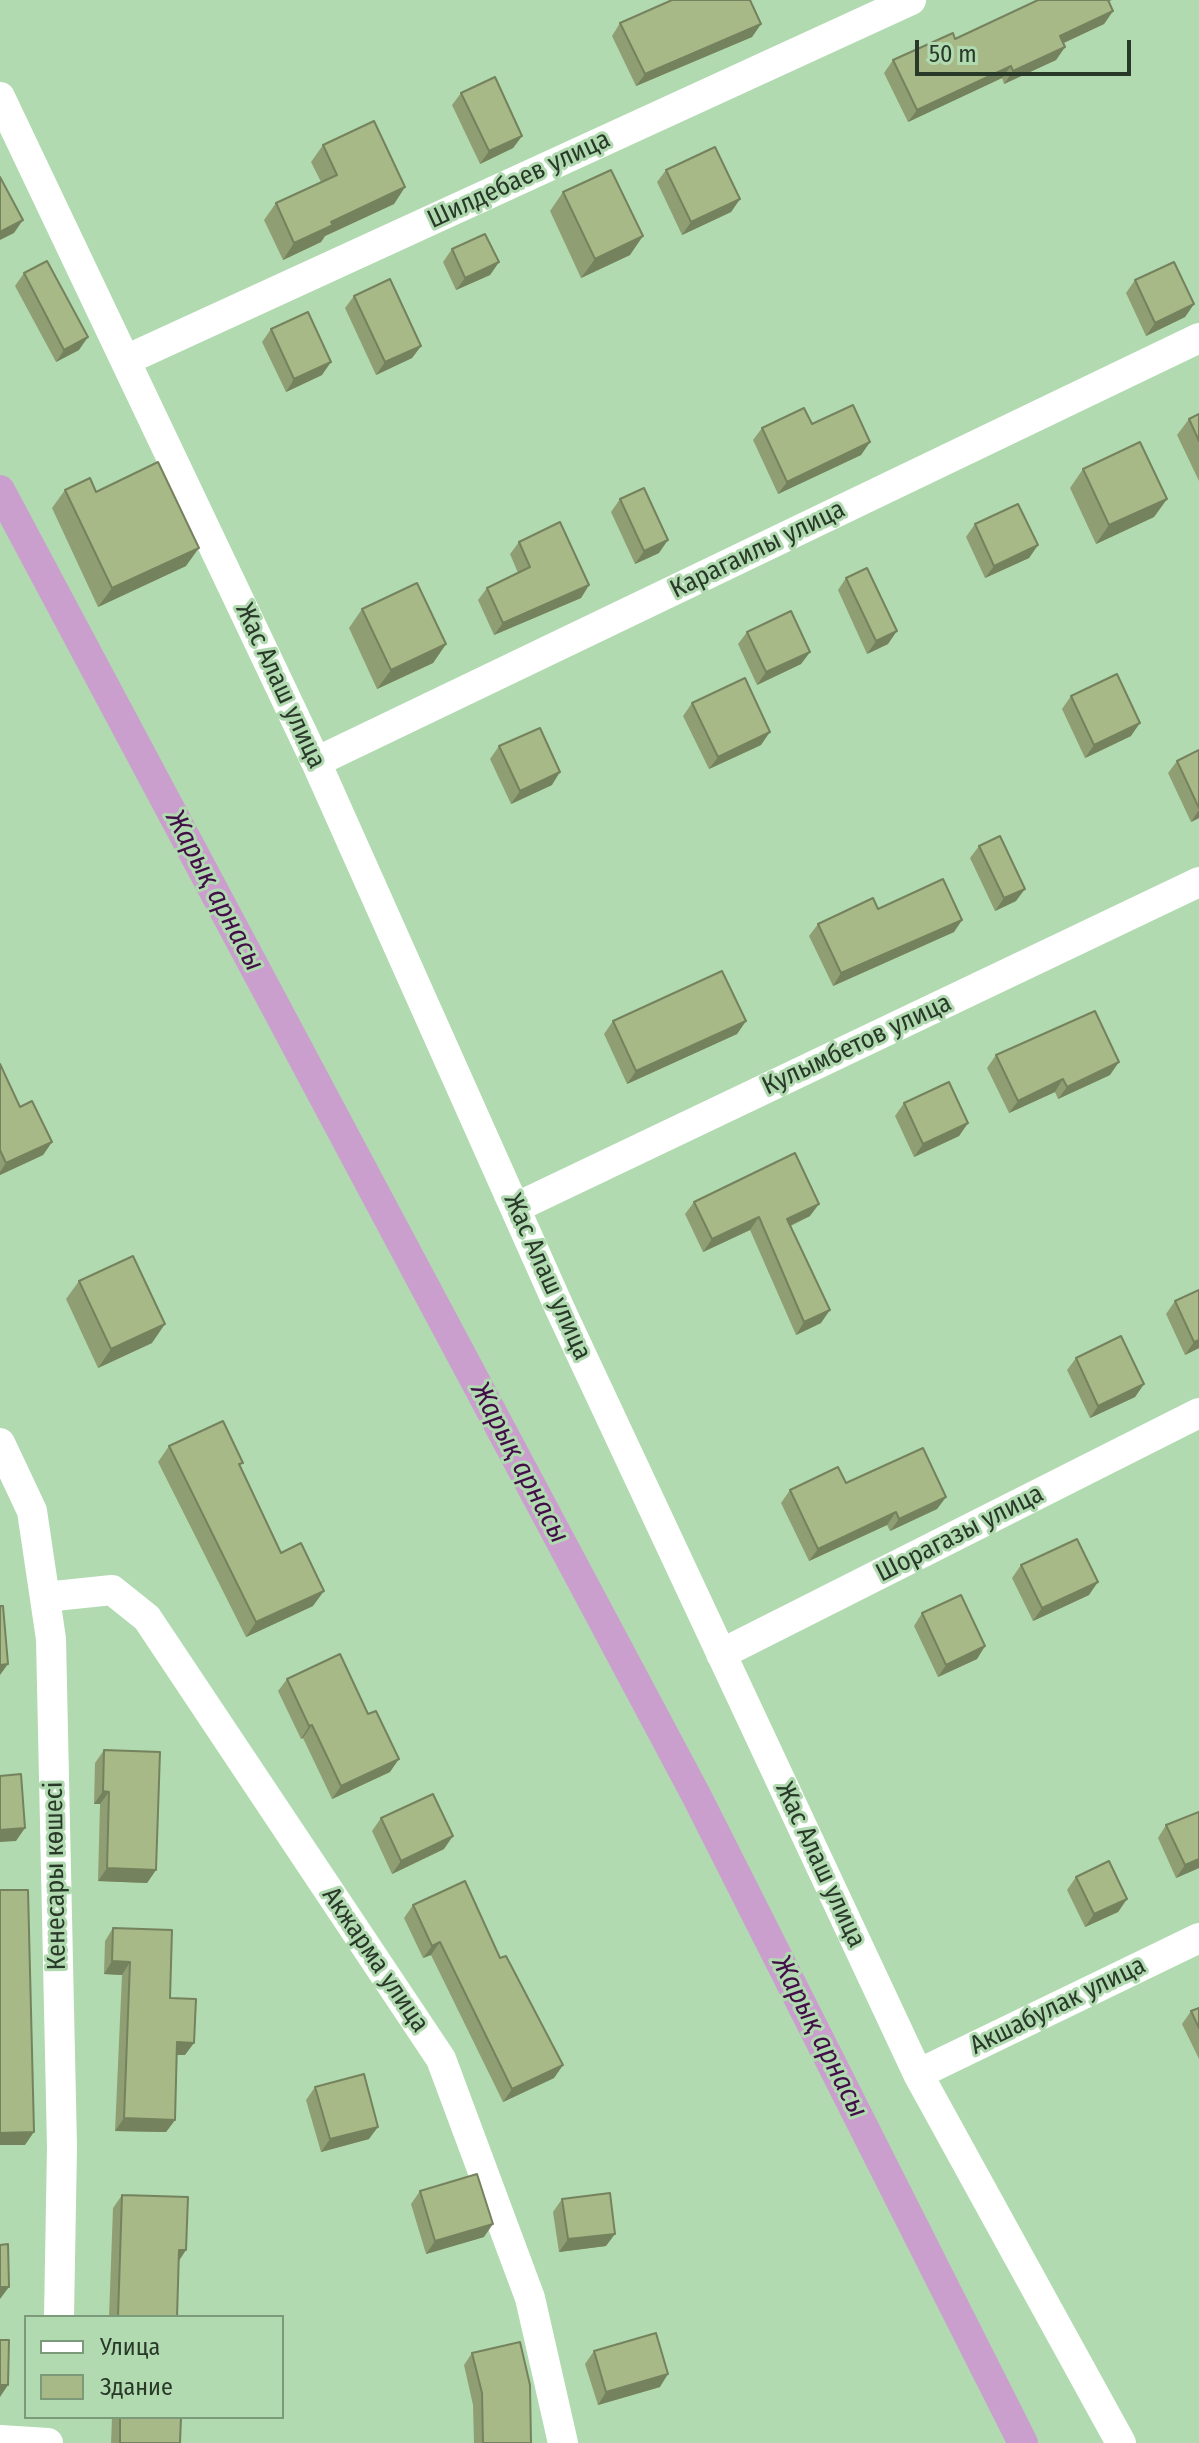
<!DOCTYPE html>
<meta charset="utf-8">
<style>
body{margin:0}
#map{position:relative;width:1199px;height:2443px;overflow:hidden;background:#b1dab0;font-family:"Fira Sans Condensed",sans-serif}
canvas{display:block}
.legend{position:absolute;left:24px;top:2315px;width:260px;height:104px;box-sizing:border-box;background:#b1dab0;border:2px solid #7b9a7a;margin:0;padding:10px 14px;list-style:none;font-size:24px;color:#293929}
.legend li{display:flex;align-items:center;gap:16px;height:40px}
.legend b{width:40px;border:2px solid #7b9a7a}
.scale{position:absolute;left:915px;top:40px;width:216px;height:36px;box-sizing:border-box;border:4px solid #293929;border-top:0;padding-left:10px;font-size:24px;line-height:28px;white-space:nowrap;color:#293929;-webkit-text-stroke:6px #b1dab0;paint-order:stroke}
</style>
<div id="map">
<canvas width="1199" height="2443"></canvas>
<ul class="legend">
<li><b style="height:10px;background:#fff"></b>Улица</li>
<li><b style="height:22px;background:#a7b986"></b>Здание</li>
</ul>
<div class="scale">50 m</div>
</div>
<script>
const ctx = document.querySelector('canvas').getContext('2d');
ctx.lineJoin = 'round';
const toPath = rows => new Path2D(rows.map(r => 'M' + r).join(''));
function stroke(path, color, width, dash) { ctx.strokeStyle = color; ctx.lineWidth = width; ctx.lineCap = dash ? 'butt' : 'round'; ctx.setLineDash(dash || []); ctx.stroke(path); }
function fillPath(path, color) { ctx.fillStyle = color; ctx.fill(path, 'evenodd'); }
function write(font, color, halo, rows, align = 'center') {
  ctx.font = font + ' "Fira Sans Condensed",sans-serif'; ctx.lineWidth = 6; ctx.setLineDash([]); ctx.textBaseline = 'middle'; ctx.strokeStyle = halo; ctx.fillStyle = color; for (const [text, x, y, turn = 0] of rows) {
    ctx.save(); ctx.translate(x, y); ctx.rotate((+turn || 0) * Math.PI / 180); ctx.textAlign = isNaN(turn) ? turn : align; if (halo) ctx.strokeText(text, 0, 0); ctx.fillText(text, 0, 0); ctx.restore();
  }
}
const canal = toPath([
 [0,490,696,1795,1023,2443]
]);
const street = toPath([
 [0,97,316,762,560,1309,918,2074,1121,2443],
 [126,360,911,0],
 [316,762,1199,338],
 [515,1208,1199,882],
 [0,1443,32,1511,51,1639,62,2147,59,2317],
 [45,1597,112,1590,147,1618,441,2059,530,2298,563,2443],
 [721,1654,1199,1413],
 [918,2074,1199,1938],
 [0,2440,48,2443]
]);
const wall = toPath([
 [1038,0,1112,0,1109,2,1113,11,1104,24,1063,43,1065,47,1056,60,1004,84,1002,78,908,122,884,73,893,60,955,39],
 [620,23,761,24,752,37,636,86,612,36],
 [461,93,522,136,513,148,480,164,452,105],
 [323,145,405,187,394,204,325,236,321,242,283,260,264,220,276,203,321,182,311,162],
 [666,170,740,199,731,212,682,235,657,182],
 [563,192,630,255,581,278,550,211],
 [452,249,499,262,490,275,456,290,443,262],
 [24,273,79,350,56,362,15,286],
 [1135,280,1194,304,1185,317,1146,336,1126,293],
 [354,296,421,346,412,358,376,375,345,308],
 [271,329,322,375,286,392,262,342],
 [1199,414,1199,481,1177,435,1189,419],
 [812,424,870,442,861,455,778,494,753,440,762,428],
 [1083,469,1167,499,1154,517,1096,544,1070,488],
 [65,490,96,492,186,566,98,607,52,508],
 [620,499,659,553,635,564,611,512],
 [975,524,1038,545,1029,558,985,578,966,537],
 [519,542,589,585,581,598,494,635,478,600,487,588,518,573,510,554],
 [846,578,888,644,867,654,838,590],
 [362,609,446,644,433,663,377,689,349,628],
 [747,632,810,652,801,664,757,685,738,644],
 [1071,696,1131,736,1085,758,1062,709],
 [692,703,761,745,709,769,683,716],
 [499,746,552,785,511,804,490,759],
 [1199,750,1199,818,1191,822,1168,773,1177,761],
 [979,846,1016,901,995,911,970,858],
 [878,909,962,920,954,932,833,986,809,936,818,924],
 [613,1021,746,1021,737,1034,627,1084,604,1034],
 [996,1055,1110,1075,1058,1099,1055,1092,1009,1113,987,1068],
 [0,1064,20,1107,52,1142,43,1155,0,1175],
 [904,1103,968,1123,959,1136,914,1157,895,1116],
 [694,1202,810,1216,791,1226,821,1323,796,1335,750,1230,703,1252,685,1214],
 [79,1281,152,1343,98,1368,66,1299],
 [1175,1301,1199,1348,1185,1355,1166,1314],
 [1076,1358,1144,1384,1135,1397,1090,1418,1067,1370],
 [169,1446,240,1467,281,1553,313,1606,246,1637,158,1462],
 [846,1483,946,1497,937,1509,890,1531,887,1525,809,1561,781,1503,790,1490],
 [1021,1565,1089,1595,1033,1621,1012,1578],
 [922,1613,985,1646,977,1659,938,1677,914,1626],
 [287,1679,390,1772,332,1799,303,1738,301,1739,278,1691],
 [104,1750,156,1870,147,1883,98,1881,100,1804,94,1804,95,1763],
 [1199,1812,1199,1868,1176,1878,1158,1838,1166,1825],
 [381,1818,444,1849,392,1874,372,1831],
 [1076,1877,1127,1899,1118,1912,1085,1927,1067,1890],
 [413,1905,500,1958,563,2065,554,2078,503,2102,431,1955,423,1958,404,1918],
 [113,1928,170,1998,185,2055,177,2055,175,2120,166,2132,115,2131,122,1975,104,1974,105,1941],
 [1199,2008,1199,2059,1182,2024,1191,2011],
 [315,2087,369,2139,321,2152,306,2100],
 [420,2191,484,2237,426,2254,411,2204],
 [122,2195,186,2250,179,2261,177,2317,109,2317,113,2208],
 [562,2199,606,2246,559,2252,553,2212],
 [594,2351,660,2387,598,2405,585,2364],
 [472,2353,531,2443,474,2443,473,2405,464,2365],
 [112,2417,181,2417,180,2443,111,2443]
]);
const shadedWall = toPath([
 [1113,11,1104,24,1051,49,1060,36],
 [761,24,752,37,636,86,645,74],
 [1065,47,1056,60,1004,84,1013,71],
 [1011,66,1002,78,908,122,917,110],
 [522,136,513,148,480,164,489,151],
 [405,187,394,204,325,236,321,242,283,260,294,243,331,222],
 [740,199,731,212,682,235,691,222],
 [23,220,14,233,0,240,0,232],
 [643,236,630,255,581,278,595,259],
 [499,262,490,275,456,290,465,278],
 [1194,304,1185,317,1146,336,1155,323],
 [88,337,79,350,56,362,64,350],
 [421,346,412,358,376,375,385,362],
 [331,362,322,375,286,392,294,379],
 [870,442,861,455,778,494,787,482],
 [1167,499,1154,517,1096,544,1109,525],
 [668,540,659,553,635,564,644,551],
 [1038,545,1029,558,985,578,994,566],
 [199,548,186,566,98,607,112,588],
 [589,585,581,598,494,635,503,623],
 [897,631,888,644,867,654,876,641],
 [446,644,433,663,377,689,391,670],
 [810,652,801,664,757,685,766,672],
 [1140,723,1131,736,1085,758,1094,745],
 [770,732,761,745,709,769,718,757],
 [560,772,552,785,511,804,520,791],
 [1199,810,1199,818,1191,822],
 [1025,889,1016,901,995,911,1004,898],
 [962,920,954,932,833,986,841,973],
 [746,1021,737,1034,627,1084,636,1071],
 [1119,1062,1110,1075,1058,1099,1067,1087],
 [1063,1079,1055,1092,1009,1113,1018,1101],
 [968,1123,959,1136,914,1157,923,1144],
 [52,1142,43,1155,0,1175,0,1172,6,1163],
 [819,1204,810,1216,778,1231,787,1219],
 [759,1217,750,1230,703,1252,712,1239],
 [830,1310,821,1323,796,1335,804,1322],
 [165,1324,152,1343,98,1368,111,1349],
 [1199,1340,1199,1348,1185,1355,1194,1342],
 [1144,1384,1135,1397,1090,1418,1098,1406],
 [946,1497,937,1509,890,1531,899,1519],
 [896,1512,887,1525,809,1561,818,1549],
 [1098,1582,1089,1595,1033,1621,1042,1608],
 [324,1591,313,1606,246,1637,256,1622],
 [985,1646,977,1659,938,1677,946,1665],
 [8,1664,0,1675,0,1665],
 [312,1725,303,1738,301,1739,309,1726],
 [399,1759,390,1772,332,1799,341,1786],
 [103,1791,109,1792,100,1804,94,1804],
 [25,1828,16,1841,0,1842,0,1830],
 [453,1836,444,1849,392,1874,401,1861],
 [1199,1859,1199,1868,1176,1878,1185,1865],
 [107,1868,156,1870,147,1883,98,1881],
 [1127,1899,1118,1912,1085,1927,1094,1914],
 [440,1942,431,1955,423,1958,432,1946],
 [112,1961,130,1962,122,1975,104,1974],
 [177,2042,194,2043,185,2055,168,2055],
 [563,2065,554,2078,503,2102,512,2089],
 [124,2118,175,2120,166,2132,115,2131],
 [378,2127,369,2139,321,2152,330,2139],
 [34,2132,25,2145,0,2145,0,2133],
 [493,2224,484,2237,426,2254,435,2241],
 [615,2234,606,2246,559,2252,568,2239],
 [179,2250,186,2250,177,2263],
 [0,2287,9,2287,0,2299],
 [668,2374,660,2387,598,2405,606,2392],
 [0,2385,8,2385,0,2397]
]);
const building = toPath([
 [672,0,750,0,761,24,645,74,620,23,672,0],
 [1038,0,1108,0,1113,11,1060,36,1065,47,1013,71,1011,66,917,110,893,60,953,33,955,39,1038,0],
 [495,77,522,136,489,151,461,93,495,77],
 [374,121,405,187,331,222,333,225,294,243,276,203,337,175,323,145,374,121],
 [715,147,740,199,691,222,666,170,715,147],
 [611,170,643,236,595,259,563,192,611,170],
 [0,177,23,220,0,232,0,177],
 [485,234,499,262,465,278,452,249,485,234],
 [47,261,88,337,64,350,24,273,47,261],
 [1174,262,1194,304,1155,323,1135,280,1174,262],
 [390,279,421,346,385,362,354,296,390,279],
 [308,312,331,362,294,379,271,329,308,312],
 [853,405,870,442,787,482,762,428,804,408,812,424,853,405],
 [1199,414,1199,441,1189,419,1199,414],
 [1140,442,1167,499,1109,525,1083,469,1140,442],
 [158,462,199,548,112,588,65,490,90,478,96,492,158,462],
 [644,488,668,540,644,551,620,499,644,488],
 [1018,504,1038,545,994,566,975,524,1018,504],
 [560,522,589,585,503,623,487,588,530,567,519,542,560,522],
 [867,568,897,631,876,641,846,578,867,568],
 [417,583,446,644,391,670,362,609,417,583],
 [791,611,810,652,766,672,747,632,791,611],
 [1117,674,1140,723,1094,745,1071,696,1117,674],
 [745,678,770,732,718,757,692,703,745,678],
 [540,728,560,772,520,791,499,746,540,728],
 [1199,750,1199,808,1177,761,1199,750],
 [1000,836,1025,889,1004,898,979,846,1000,836],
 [943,879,962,920,841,973,818,924,873,898,878,909,943,879],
 [722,971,746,1021,636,1071,613,1021,722,971],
 [1095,1011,1119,1062,1067,1087,1063,1079,1018,1101,996,1055,1095,1011],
 [0,1064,20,1107,32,1101,52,1142,6,1163,0,1150,0,1064],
 [949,1082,968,1123,923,1144,904,1103,949,1082],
 [795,1153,819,1204,787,1219,830,1310,804,1322,759,1217,712,1239,694,1202,795,1153],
 [133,1256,165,1324,111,1349,79,1281,133,1256],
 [1199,1290,1199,1340,1194,1342,1175,1301,1199,1290],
 [1121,1336,1144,1384,1098,1406,1076,1358,1121,1336],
 [223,1421,243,1463,239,1464,281,1553,301,1543,324,1591,256,1622,169,1446,223,1421],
 [923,1448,946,1497,899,1519,896,1512,818,1549,790,1490,838,1467,846,1483,923,1448],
 [1077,1539,1098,1582,1042,1608,1021,1565,1077,1539],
 [961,1595,985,1646,946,1665,922,1613,961,1595],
 [0,1606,3,1606,8,1664,0,1665,0,1606],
 [340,1654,368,1714,376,1711,399,1759,341,1786,312,1725,309,1726,287,1679,340,1654],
 [104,1750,160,1752,156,1870,107,1868,109,1792,103,1791,104,1750],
 [21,1774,25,1828,0,1830,0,1776,21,1774],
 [433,1794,453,1836,401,1861,381,1818,433,1794],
 [1199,1812,1199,1859,1185,1865,1166,1825,1199,1812],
 [1109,1861,1127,1899,1094,1914,1076,1877,1109,1861],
 [465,1881,500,1958,506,1956,563,2065,512,2089,440,1942,432,1946,413,1905,465,1881],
 [0,1890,28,1890,34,2132,0,2133,0,1890],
 [113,1928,172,1930,170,1998,196,1999,194,2043,177,2042,175,2120,124,2118,130,1962,112,1961,113,1928],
 [1199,2008,1199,2028,1191,2011,1199,2008],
 [364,2074,378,2127,330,2139,315,2087,364,2074],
 [477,2174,493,2224,435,2241,420,2191,477,2174],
 [610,2193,615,2234,568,2239,562,2199,610,2193],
 [122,2195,188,2197,186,2250,179,2250,177,2317,118,2317,122,2195],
 [8,2244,9,2287,0,2287,0,2245,8,2244],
 [656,2333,668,2374,606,2392,594,2351,656,2333],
 [0,2340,9,2340,8,2385,0,2385,0,2340],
 [520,2342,530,2385,531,2443,483,2443,482,2393,472,2353,520,2342],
 [120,2417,181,2417,180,2443,120,2443,120,2417]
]);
const streetNames = [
 ["Шилдебаев улица",519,180,-25],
 ["Карагаилы улица",758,550,-26],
 ["Жас Алаш улица",280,686,65],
 ["Кулымбетов улица",857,1045,-25],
 ["Жас Алаш улица",547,1277,66],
 ["Шорагазы улица",960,1534,-27],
 ["Жас Алаш улица",820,1865,65],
 ["Кенесары көшесі",56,1876,-91],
 ["Акжарма улица",375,1960,56],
 ["Акшабулак улица",1058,2006,-26]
];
const waterNames = [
 ["Жарық арнасы",214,891,62],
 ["Жарық арнасы",519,1463,62],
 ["Жарық арнасы",819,2037,63]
];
stroke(canal, '#ca9fce', 30);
stroke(street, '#fff', 30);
fillPath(wall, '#909f73');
fillPath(shadedWall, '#75825e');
fillPath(building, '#a7b986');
stroke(building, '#75825e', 2);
write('26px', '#293929', '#b1dab0', streetNames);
write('italic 28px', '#430e48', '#b1dab0', waterNames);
</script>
